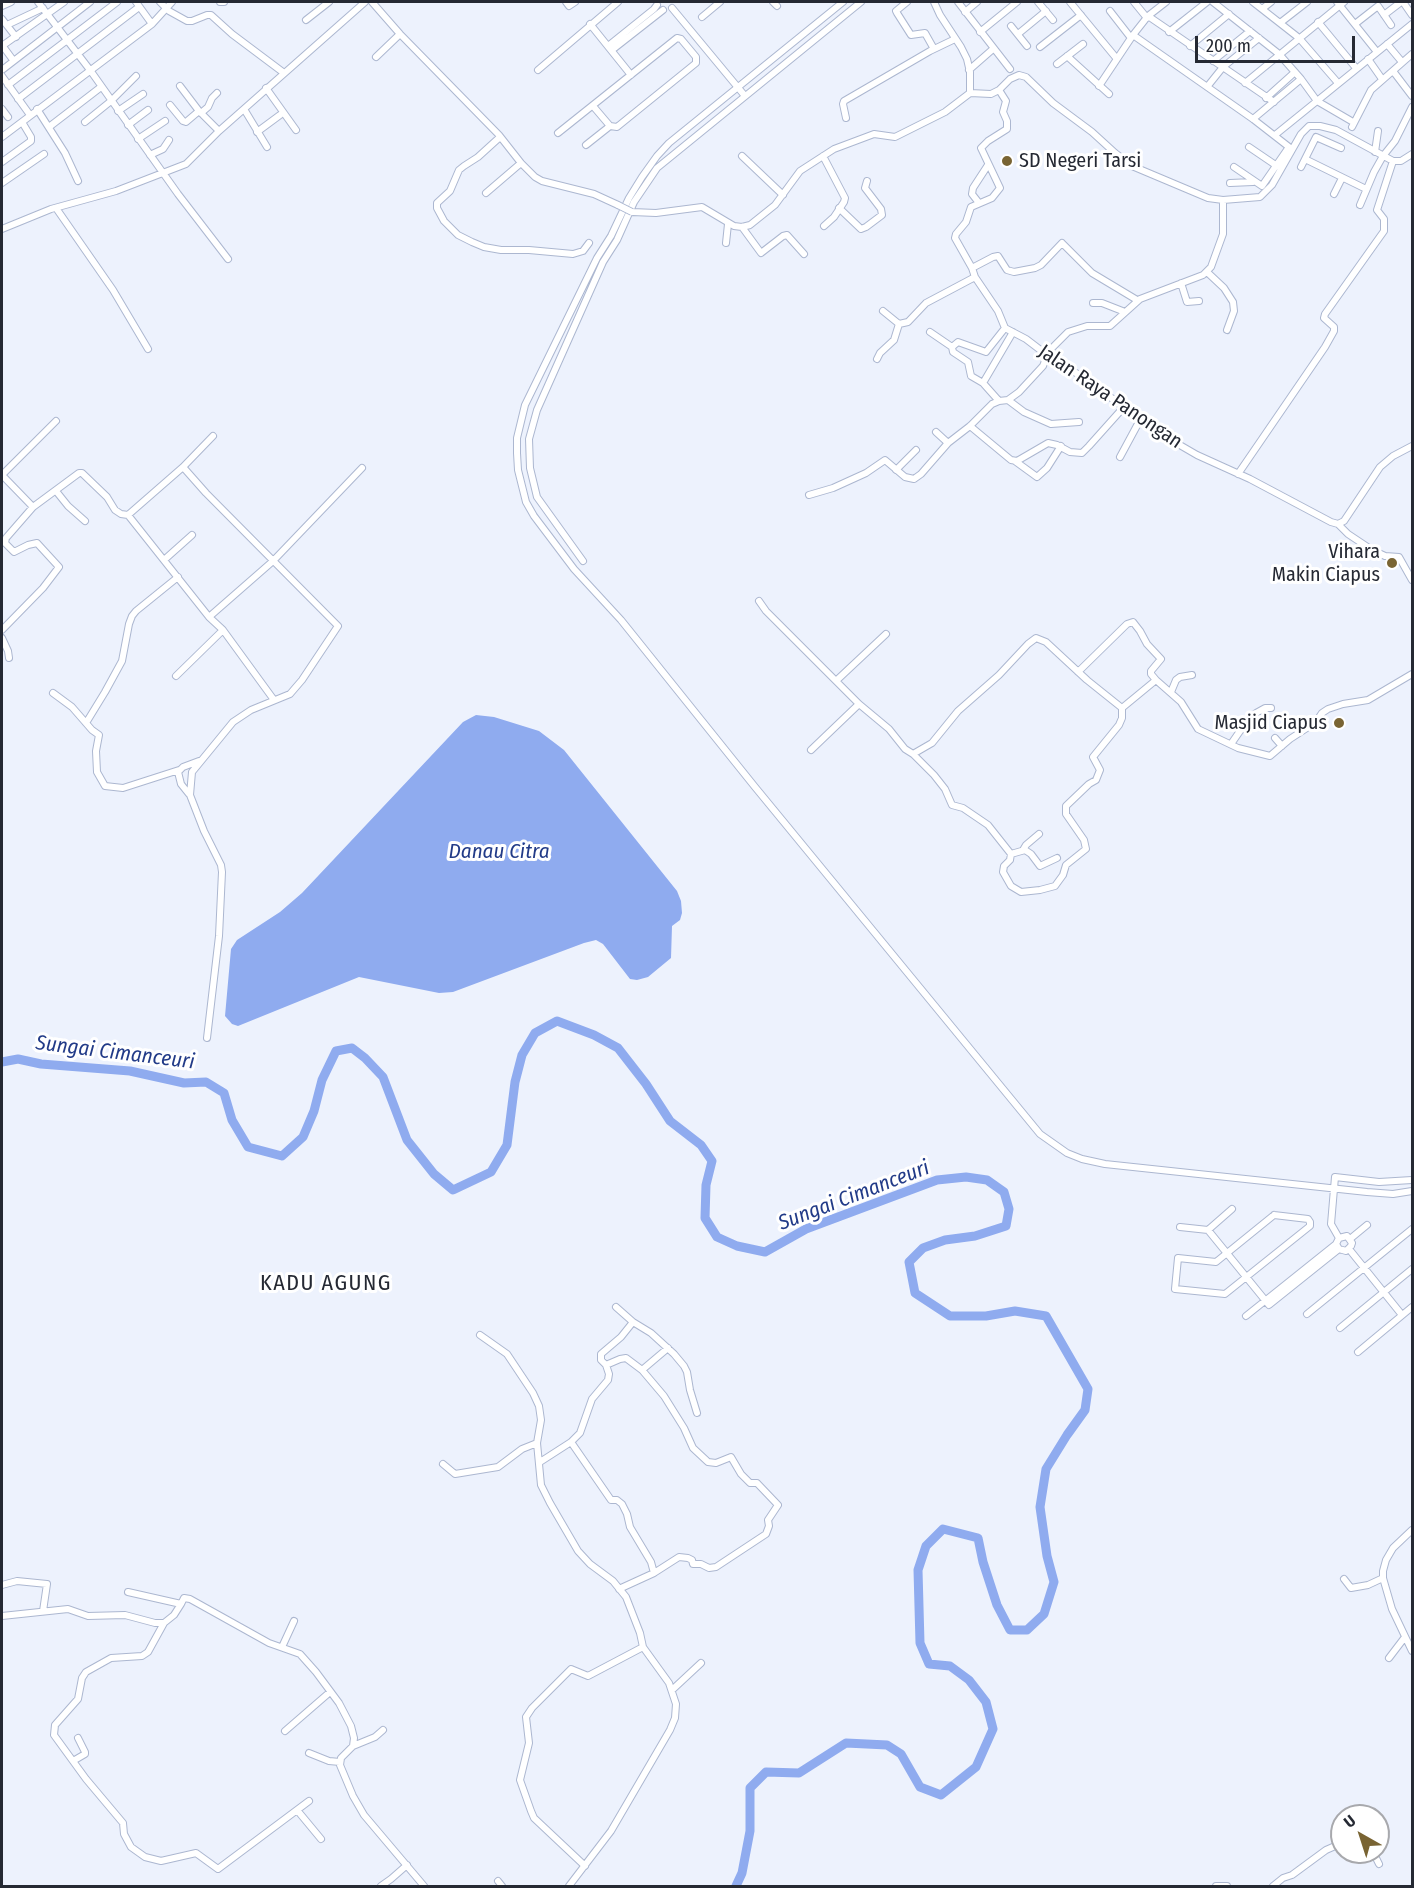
<!DOCTYPE html>
<style>
body{margin:0}
#map{position:relative;width:1414px;height:1888px;overflow:hidden;background:#edf2fd;font-family:"Fira Sans Condensed",sans-serif}
canvas{display:block}
.frame{position:absolute;inset:0;border:3px solid #252933;pointer-events:none}
.north{position:absolute;left:1330px;top:1804px;width:60px;height:60px;box-sizing:border-box;background:#fff;border:2px solid #a8a9ad;border-radius:50%;rotate:321deg;font-size:16px;font-weight:700;line-height:24px;text-align:center;color:#252933}
.north::after{content:'';display:block;margin:auto;width:21px;height:27px;background:#796433;clip-path:polygon(50% 0,100% 100%,50% 72%,0 100%)}
.scale{position:absolute;left:1195px;top:36px;width:160px;height:27px;box-sizing:border-box;border:3px solid #252933;border-top:0;padding-left:8px;font-size:18px;line-height:21px;white-space:nowrap;color:#252933;-webkit-text-stroke:4px #fff;paint-order:stroke}
</style>
<div id="map">
<canvas width="1414" height="1888"></canvas>
<div class="frame"></div>
<div class="north">U</div>
<div class="scale">200 m</div>
</div>
<script>
const ctx = document.querySelector('canvas').getContext('2d');
ctx.lineJoin = 'round';
function fillPath(path, color) { ctx.fillStyle = color; ctx.fill(path, 'evenodd'); }
const toPath = rows => new Path2D(rows.map(r => 'M' + r).join(''));
function stroke(path, color, width, dash) { ctx.strokeStyle = color; ctx.lineWidth = width; ctx.lineCap = dash ? 'butt' : 'round'; ctx.setLineDash(dash || []); ctx.stroke(path); }
function write(font, color, halo, rows, align = 'center') {
  ctx.font = font + ' "Fira Sans Condensed",sans-serif'; ctx.lineWidth = 6; ctx.setLineDash([]); ctx.textBaseline = 'middle'; ctx.strokeStyle = halo; ctx.fillStyle = color; for (const [text, x, y, turn = 0] of rows) {
    ctx.save(); ctx.translate(x, y); ctx.rotate((+turn || 0) * Math.PI / 180); ctx.textAlign = isNaN(turn) ? turn : align; if (halo) ctx.strokeText(text, 0, 0); ctx.fillText(text, 0, 0); ctx.restore();
  }
}
const water = toPath([
 [476,715,494,717,539,731,564,750,677,891,681,901,682,913,680,920,672,926,671,958,648,977,637,980,630,979,603,944,596,940,584,943,453,992,439,993,359,977,238,1026,232,1024,225,1016,231,949,237,940,280,912,302,893,463,722]
]);
const river = toPath([
 [2,1062,18,1059,41,1064,130,1071,184,1083,206,1082,224,1093,232,1120,248,1147,282,1156,303,1137,314,1111,322,1080,336,1051,352,1048,365,1058,383,1077,407,1140,434,1174,453,1190,491,1172,507,1145,515,1082,522,1055,535,1033,557,1021,594,1035,618,1048,646,1084,670,1121,701,1145,712,1161,706,1185,705,1218,717,1237,737,1246,765,1252,806,1229,937,1180,966,1177,987,1180,1004,1192,1009,1209,1006,1226,975,1236,945,1240,923,1248,909,1262,915,1293,950,1316,986,1316,1015,1311,1046,1316,1088,1389,1085,1410,1067,1435,1046,1469,1040,1507,1047,1556,1054,1582,1044,1614,1027,1630,1010,1630,997,1605,983,1562,978,1538,943,1529,926,1546,918,1570,920,1643,929,1664,950,1666,969,1680,986,1702,993,1729,976,1767,941,1795,920,1787,901,1754,887,1745,846,1743,799,1773,766,1772,750,1788,750,1831,742,1873,736,1886]
]);
const minor = toPath([
 [38,2,90,70,178,194,228,259],
 [136,2,152,24],
 [160,2,169,11,187,21,192,21,207,15,211,15,232,34,284,73],
 [220,2,224,2],
 [372,2,400,34,499,135,521,163,535,177,542,181,594,194,618,205],
 [566,2,569,6,575,2],
 [773,2,777,6],
 [843,2,669,143,657,156,642,177,629,198,611,236,597,258,525,405,517,438,517,453,518,470,526,502,534,516,574,569,621,620,755,787,1040,1134,1067,1153,1082,1159,1105,1164,1367,1192,1393,1194,1412,1191],
 [907,2,896,11,897,13,911,35,925,33,934,49],
 [934,2,940,15,961,47,967,59,970,72,970,93],
 [958,2,1010,69],
 [1038,2,1053,20],
 [1070,2,1117,59],
 [1134,2,1147,18],
 [1213,2,1279,54,1301,79,1317,101,1353,122],
 [1253,2,1299,38,1338,83],
 [1337,2,1377,52],
 [1403,2,1412,15],
 [2,6,11,2],
 [672,8,745,96],
 [1262,9,1271,2],
 [1110,11,1131,38],
 [965,12,977,2],
 [1384,15,1401,2],
 [1148,16,1274,102],
 [702,17,720,2],
 [2,19,16,37],
 [306,20,329,2],
 [1318,22,1356,68],
 [1280,23,1307,2],
 [590,24,631,75],
 [1355,24,1378,6,1391,25],
 [7,25,43,8],
 [1011,26,1027,46],
 [980,32,1017,2],
 [1169,32,1207,2],
 [1018,34,1046,11],
 [1133,35,1253,119,1289,147,1262,186,1234,167],
 [1387,44,1402,62],
 [2,45,13,60],
 [2,46,64,2],
 [608,46,654,9,657,5],
 [1190,46,1229,14],
 [1040,47,1081,15],
 [612,50,663,10],
 [1067,56,1109,94],
 [376,57,400,34],
 [1368,59,1382,79],
 [1213,61,1250,31],
 [1057,64,1083,44],
 [2,70,90,2],
 [538,70,618,2],
 [969,70,993,49],
 [1393,71,1412,96],
 [2,76,30,115],
 [1245,83,1344,2],
 [8,85,117,2],
 [180,86,199,111,219,131],
 [1099,86,1133,35,1148,16,1166,2],
 [1207,87,1223,67,1259,38],
 [266,88,296,130],
 [999,90,1006,101,1003,112,1007,121,1007,129,988,141,981,148,1000,188,992,198,971,207,966,222,956,234,955,238,972,268,975,277,998,311,1005,328,1026,339,1047,355,1052,361,1084,377,1140,420,1166,437,1197,455,1250,479,1331,522,1338,524,1344,521,1380,467,1393,456,1412,446],
 [1266,98,1295,72],
 [18,99,139,7],
 [170,105,183,121,186,122,199,111],
 [2,109,8,117],
 [37,109,65,153,78,181],
 [244,109,267,147],
 [118,111,143,94],
 [201,113,208,107,212,98,217,93],
 [846,118,843,104,844,101,930,51,955,39],
 [1253,119,1301,79],
 [85,122,111,101,136,76],
 [128,125,148,110],
 [49,127,101,87],
 [1352,127,1371,90,1412,54],
 [257,132,280,115],
 [558,133,677,38,681,39,696,57,696,63,617,127,610,126,593,106],
 [1275,135,1412,24],
 [2,137,152,24,172,2],
 [500,137,478,157,464,166,459,170,450,191,437,203,437,208,444,221,458,235,472,242,484,247,501,250,529,250,573,254,583,251,589,243],
 [138,139,165,121],
 [586,145,610,126],
 [1249,147,1277,166],
 [1375,152,1378,131],
 [150,155,163,149,169,140],
 [742,156,783,195],
 [823,156,845,198,844,202,834,217,824,226],
 [1305,159,1366,189],
 [2,162,31,141,31,137,22,122],
 [1301,167,1316,137,1341,148],
 [2,183,44,154],
 [1230,183,1253,182],
 [486,193,521,163],
 [1334,194,1342,178],
 [979,203,972,194,973,188,988,165],
 [1360,205,1374,172,1383,156,1395,141,1412,107],
 [56,208,113,290,148,349],
 [839,208,861,229,866,227,882,215,881,209,865,188,867,181],
 [632,212,656,213,702,207,734,226,742,227,750,225,775,205,800,171,834,149,874,134,895,137,945,112,970,93,991,94,999,90,1010,79,1019,75,1026,77,1053,103,1092,132,1115,153,1132,166,1208,198,1223,200,1260,197,1272,185,1301,134,1309,126,1320,126,1336,130,1393,161,1401,161,1412,154],
 [742,227,761,253,783,236,787,235,804,254],
 [2,229,51,209,116,191,186,164,219,131,365,2],
 [726,243,728,224],
 [972,268,993,257,998,256,1007,270,1014,272,1035,268,1041,265,1062,243,1092,273,1137,300],
 [1207,272,1224,288,1233,302,1234,311,1227,330],
 [1181,283,1187,302,1199,301],
 [1093,303,1102,303,1125,312],
 [883,311,899,324,908,322,926,303,975,277],
 [930,332,952,347,953,352,968,362,971,376,983,383,999,401],
 [952,347,958,342,986,352,1005,328],
 [877,359,880,353,894,340,899,324],
 [983,383,1013,332],
 [1008,400,1024,412,1051,424,1079,422],
 [970,426,1011,460,1017,461,1048,443,1057,445,1070,452,1082,453,1089,446,1123,408],
 [936,432,948,443],
 [1120,457,1140,420],
 [1015,461,1037,477,1047,468,1061,446],
 [183,467,213,436],
 [896,470,916,450],
 [1238,474,1325,347,1334,331,1334,327,1324,318,1325,314,1384,231,1384,219,1377,210,1393,161],
 [2,475,56,421],
 [2,475,33,507],
 [56,491,68,506,85,521],
 [809,495,833,488,866,473,885,460,905,477,914,479,921,474,948,443,970,426,992,404,999,401,1008,400,1019,392,1043,366,1049,351,1068,332,1087,326,1110,326,1140,299,1203,275,1211,267,1223,234,1223,200],
 [128,515,183,467,206,493,338,626,302,680,290,694,251,710,233,722,192,772,190,795,204,831,221,865,222,872,219,936,207,1038],
 [1338,524,1348,534,1372,550,1385,556,1399,557,1412,580],
 [164,560,192,535],
 [583,561,537,497,530,468,529,439,537,410,603,262,617,240,634,202,657,168,861,2],
 [759,601,766,611,859,704,889,729,905,749,913,754,934,775,945,789,952,805,963,808,988,825,1011,854,1010,860,1004,866,1003,872,1011,886,1021,892,1040,890,1055,886,1063,875,1066,865,1086,849,1084,840,1066,814,1066,806,1089,784,1096,780,1100,770,1093,757,1119,725,1122,718,1122,708,1156,680],
 [209,617,273,561,362,468],
 [2,630,43,588,59,567,37,543,28,545,14,552,5,543,6,538,33,507,79,473,82,473,107,497,115,510,121,514,128,515,209,617,223,630,274,700],
 [2,638,8,651,9,658],
 [1078,672,1127,624,1133,622,1140,631,1147,644,1161,659,1151,671,1151,674,1156,680,1181,702,1198,729,1238,748,1270,756,1290,739,1316,722,1322,713,1328,709,1343,704,1368,700,1412,674],
 [176,676,223,630],
 [837,680,886,634],
 [1171,692,1176,680,1180,677,1192,675],
 [53,693,72,707,92,730,99,735,96,751,97,772,105,786,123,788,179,770],
 [86,723,105,692,122,661,129,624,132,616,136,611,178,577],
 [1275,738,1282,746],
 [1231,744,1240,731,1256,713,1265,708,1271,708],
 [811,750,859,704],
 [913,754,932,743,958,711,999,675,1028,644,1036,638,1046,642,1087,680,1122,708],
 [189,794,181,784,178,772,183,767,199,761],
 [1023,850,1026,845,1039,834],
 [1011,854,1025,850,1031,854,1040,866,1057,858],
 [1274,1215,1308,1219,1310,1222,1310,1226,1225,1294,1175,1289,1178,1258,1216,1262,1274,1215],
 [1180,1227,1208,1230,1232,1209],
 [1208,1230,1269,1305,1339,1249],
 [1339,1238,1331,1224,1335,1177,1379,1182,1412,1180],
 [1350,1239,1367,1225],
 [1349,1249,1402,1315],
 [1307,1314,1412,1229],
 [1246,1316,1336,1244,1339,1238,1347,1236,1352,1243,1351,1246,1346,1251,1339,1249,1336,1244],
 [633,1322,651,1333,674,1354,684,1366,687,1372,690,1390,697,1413],
 [1340,1328,1412,1269],
 [480,1335,507,1354,533,1393,539,1406,541,1420,537,1443,541,1485,550,1503,578,1551,590,1564,613,1581,626,1597,640,1633,643,1647,669,1683,676,1704,675,1718,670,1730,611,1831,569,1886],
 [1358,1352,1412,1307],
 [606,1365,601,1360,601,1354,621,1337,633,1322,616,1307],
 [571,1442,611,1500,617,1500,622,1504,627,1514,630,1527,651,1562,654,1573],
 [540,1462,571,1442,580,1433,592,1399,608,1380,609,1374,606,1365,620,1359,626,1358,642,1370],
 [443,1464,455,1474,498,1467,522,1449,537,1443],
 [1412,1530,1393,1548,1386,1560,1383,1571,1383,1578,1392,1609,1412,1651],
 [1344,1579,1351,1588,1368,1585,1383,1578],
 [2,1585,17,1581,47,1584,43,1611],
 [619,1589,654,1573,679,1557,688,1558,692,1560,693,1564,701,1564,709,1568,716,1567,766,1534,769,1526,768,1520,778,1505,757,1483,750,1483,741,1474,731,1457,716,1463,708,1462,693,1448,684,1428,664,1396,642,1370,668,1348],
 [128,1592,181,1604,184,1598,190,1599,269,1643,300,1654,316,1672,339,1703,351,1726,354,1738,353,1746,341,1758,340,1765,353,1796,364,1815,424,1886],
 [2,1616,68,1609,88,1616,125,1615,155,1623,164,1623,174,1615,181,1604],
 [164,1623,148,1652,142,1656,111,1658,86,1672,82,1678,78,1699,55,1725,54,1735,86,1779,123,1823,124,1834,131,1847,145,1857,161,1861,196,1853,218,1869,309,1801],
 [282,1647,294,1621],
 [1389,1658,1405,1637],
 [672,1690,701,1663],
 [285,1731,330,1692],
 [353,1746,375,1737,383,1730],
 [309,1753,329,1761,340,1762],
 [73,1761,85,1754,85,1752,78,1738],
 [297,1810,321,1839],
 [1373,1852,1379,1864],
 [585,1866,534,1818,531,1811,520,1780,529,1743,526,1717,532,1708,571,1669,588,1676,643,1647],
 [498,1881,502,1886],
 [381,1886,391,1879,407,1865],
 [1216,1886,1227,1886],
 [1273,1886,1283,1878,1292,1875,1326,1850,1342,1843]
]);
const minorBridge = toPath([
 [618,205,632,212]
]);
const markers = [
 [1007,161,6,"#796433"],
 [1392,563,6,"#796433"],
 [1339,723,6,"#796433"]
];
const poiNames = [
 ["SD Negeri Tarsi",1019,161,"left"],
 ["Vihara",1380,552],
 ["Makin Ciapus",1380,575],
 ["Masjid Ciapus",1327,723]
];
const streetNames = [
 ["Jalan Raya Panongan",1110,397,34]
];
const waterNames = [
 ["Danau Citra",499,852],
 ["Sungai Cimanceuri",115,1053,7],
 ["Sungai Cimanceuri",854,1196,-21]
];
const quarterNames = [
 ["KADU AGUNG",326,1284]
];
fillPath(water, '#8fabef');
stroke(river, '#8fabef', 9);
stroke(minor, '#acb7d0', 8);
stroke(minor, '#fff', 6);
stroke(minorBridge, '#acb7d0', 8, []);
stroke(minorBridge, '#fff', 6);
for (const [x, y, r, color] of markers) { const dot = new Path2D(); dot.arc(x, y, r, 0, 2 * Math.PI); ctx.fillStyle = color; ctx.fill(dot); stroke(dot, '#fff', 2); }
write('20px', '#252933', '#fff', poiNames, 'right');
write('20px', '#252933', '#fff', streetNames);
write('italic 21px', '#223b88', '#fff', waterNames);
ctx.letterSpacing = '1.5px';
write('22px', '#252933', '#fff', quarterNames);
ctx.letterSpacing = '0px';
</script>
